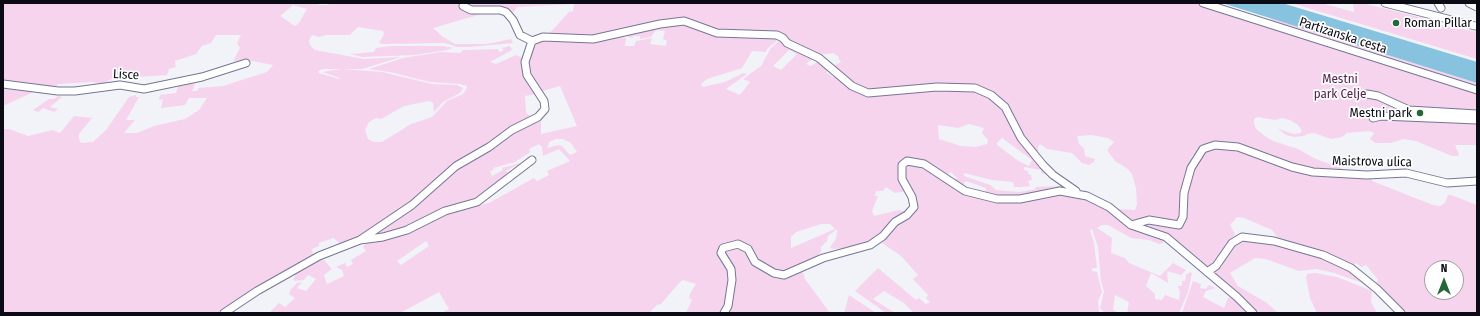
<!DOCTYPE html>
<style>
body{margin:0}
#map{position:relative;width:1480px;height:316px;overflow:hidden;background:#f2f2f9;font-family:"Fira Sans Condensed",sans-serif}
canvas{display:block}
.frame{position:absolute;inset:0;border:4px solid #0b0b16;pointer-events:none}
.north{position:absolute;left:1424px;top:260px;width:40px;height:40px;box-sizing:border-box;background:#fff;border:1px solid #9d9da2;border-radius:50%;rotate:0deg;font-size:11px;font-weight:700;line-height:16px;text-align:center;color:#0b0b16}
.north::after{content:'';display:block;margin:auto;width:14px;height:18px;background:#236935;clip-path:polygon(50% 0,100% 100%,50% 72%,0 100%)}
</style>
<div id="map">
<canvas width="1480" height="316"></canvas>
<div class="frame"></div>
<div class="north">N</div>
</div>
<script>
const ctx = document.querySelector('canvas').getContext('2d');
ctx.lineJoin = 'round';
function fillPath(path, color) { ctx.fillStyle = color; ctx.fill(path, 'evenodd'); }
const toPath = rows => new Path2D(rows.map(r => 'M' + r).join(''));
function stroke(path, color, width, dash) { ctx.strokeStyle = color; ctx.lineWidth = width; ctx.lineCap = dash ? 'butt' : 'round'; ctx.setLineDash(dash || []); ctx.stroke(path); }
function write(font, color, halo, rows, align = 'center') {
  ctx.font = font + ' "Fira Sans Condensed",sans-serif'; ctx.lineWidth = 3.5; ctx.setLineDash([]); ctx.textBaseline = 'middle'; ctx.strokeStyle = halo; ctx.fillStyle = color; for (const [text, x, y, turn = 0] of rows) {
    ctx.save(); ctx.translate(x, y); ctx.rotate((+turn || 0) * Math.PI / 180); ctx.textAlign = isNaN(turn) ? turn : align; if (halo) ctx.strokeText(text, 0, 0); ctx.fillText(text, 0, 0); ctx.restore();
  }
}
const green = toPath([
 [3,3,317,3,319,5,328,5,330,3,459,3,461,7,492,11,433,28,443,37,455,44,487,44,511,39,513,43,470,47,457,47,445,43,383,44,379,43,384,34,383,31,358,27,350,35,326,35,319,37,312,35,309,41,310,45,315,50,364,59,401,57,362,69,323,69,318,71,319,73,339,79,340,78,322,72,342,69,382,72,432,84,457,85,463,88,460,93,443,102,434,112,433,103,429,101,404,106,381,119,376,118,369,122,365,130,368,139,374,142,382,142,411,124,432,117,447,101,463,94,467,88,467,86,460,84,430,82,390,72,369,69,403,58,441,52,460,53,463,50,498,49,499,52,503,51,502,48,510,46,512,50,490,62,496,64,516,55,524,58,526,77,535,94,525,96,526,113,530,116,528,118,541,117,541,134,577,126,560,86,539,92,530,76,526,62,533,42,538,40,617,36,626,38,625,46,634,46,636,41,652,38,650,44,666,46,667,41,663,39,665,31,656,30,651,37,640,39,640,36,633,36,632,38,620,34,684,23,705,31,770,36,779,39,767,49,766,52,752,51,742,68,707,79,701,84,703,87,725,82,743,73,747,74,726,89,740,95,750,82,743,79,761,66,771,48,779,41,783,41,816,56,806,64,811,66,820,60,831,69,826,72,833,77,838,75,851,88,863,94,961,89,983,92,1002,106,1047,174,1041,173,1041,170,1024,167,1024,170,1028,171,1028,174,1031,175,1032,180,1028,181,1030,186,1021,187,1014,187,1013,182,992,180,964,173,964,176,990,185,996,190,1019,192,1036,189,1035,187,1060,186,1060,181,1073,190,1022,198,985,194,986,188,966,181,962,186,952,182,957,178,951,172,945,176,905,159,901,161,898,171,900,182,907,191,895,193,886,187,883,191,876,191,875,196,878,196,872,211,874,216,899,210,908,212,877,240,791,271,778,272,760,262,750,247,736,241,718,249,718,251,728,268,730,280,726,307,722,313,686,313,692,300,689,298,690,294,696,284,683,280,680,282,661,304,657,305,649,313,441,313,449,309,439,292,400,313,269,313,279,303,285,307,295,298,289,294,291,289,297,283,302,282,297,288,306,291,316,279,308,275,304,280,295,281,293,280,295,276,297,271,321,257,332,269,324,275,327,284,344,276,342,270,336,267,345,263,347,267,353,264,351,260,366,251,363,247,368,241,433,218,489,203,534,178,537,181,549,175,547,171,570,161,559,149,543,156,542,147,539,144,529,149,530,152,515,162,493,168,494,170,490,171,492,176,503,170,502,168,525,162,518,168,515,166,506,171,510,176,475,202,425,221,375,236,376,233,415,200,374,229,342,246,334,238,319,243,319,246,312,249,313,257,221,313,3,313,3,129,9,129,28,136,53,130,60,133,74,116,92,118,79,134,79,139,81,143,93,142,106,130,129,97,136,95,136,97,139,97,126,120,135,120,124,133,137,133,154,126,185,119,199,110,207,98,189,98,185,105,161,108,163,99,159,100,160,95,176,93,179,83,196,82,192,91,197,91,199,88,223,86,267,72,273,65,252,61,233,61,240,48,237,43,241,35,216,35,211,43,202,46,196,54,175,61,176,67,169,69,167,75,123,78,119,77,109,80,104,84,92,82,58,84,54,89,3,83],
 [293,5,307,9,299,23,295,26,280,16],
 [789,50,797,54,781,70,773,66],
 [969,124,984,128,982,133,988,140,987,144,976,147,961,146,939,139,938,125,958,128],
 [1002,138,1032,160,1029,166,1017,160,996,144],
 [556,139,563,139,571,143,577,152,570,155,562,146,558,145,547,148,549,142],
 [821,224,830,224,835,229,791,248,791,237,796,232],
 [837,229,836,239,830,247,832,249,847,248,817,256,821,252,821,247,827,241,828,236],
 [426,241,429,246,401,265,397,261],
 [462,3,1197,3,1477,91,1477,145,1455,145,1459,154,1458,156,1452,156,1416,141,1403,139,1391,143,1375,143,1370,139,1374,133,1369,131,1347,133,1342,137,1331,139,1314,133,1307,134,1304,136,1294,137,1286,135,1278,129,1294,134,1300,133,1302,131,1298,125,1290,120,1282,118,1275,120,1258,117,1254,119,1254,123,1256,129,1265,136,1273,141,1298,149,1316,159,1341,168,1344,172,1309,170,1256,152,1204,146,1192,156,1180,219,1177,223,1128,223,1115,209,1135,210,1137,205,1136,188,1132,174,1128,169,1115,161,1107,150,1114,142,1108,138,1091,135,1077,136,1079,144,1084,148,1085,156,1095,159,1094,162,1089,165,1082,163,1072,153,1047,149,1040,144,1038,147,1038,151,1035,151,1020,133,1010,110,983,89,862,91,832,67,841,62,838,58,839,57,833,53,818,55,785,38,724,34,690,22,594,37,548,35,569,12,573,11,574,4,517,7,511,15,471,9],
 [1291,3,1321,3,1354,12,1353,3,1362,3,1423,18,1426,22,1477,32,1477,59],
 [1271,18,1477,83,1477,88,1270,22],
 [390,46,443,46,453,48,447,50,414,55,362,57,350,54,374,52,376,48],
 [3,85,36,91,3,106],
 [58,96,62,97,50,107,58,109,54,112,43,108,38,112,33,110,49,99,54,99],
 [1225,146,1297,170,1371,176,1372,181,1433,205,1440,206,1445,203,1448,195,1451,195,1477,205,1477,313,1404,313,1376,283,1378,280,1376,277,1366,265,1362,267,1356,263,1352,266,1280,241,1272,230,1244,218,1237,217,1230,225,1235,234,1215,263,1208,268,1197,259,1139,225,1151,221,1180,227,1183,225,1191,174,1195,162,1208,149],
 [1432,268,1456,268,1456,292,1432,292],
 [911,163,920,164,941,176,954,188,994,200,1069,192,1101,204,1126,225,1166,238,1163,243,1159,244,1149,240,1131,238,1108,225,1102,225,1097,228,1112,238,1111,253,1125,258,1129,263,1160,276,1173,263,1186,270,1181,275,1167,271,1168,283,1151,273,1146,286,1155,294,1155,299,1162,300,1165,295,1179,300,1180,293,1178,286,1182,286,1182,281,1185,281,1186,275,1190,272,1192,273,1188,292,1179,313,1127,313,1129,302,1115,295,1113,310,1119,313,1105,313,1100,308,1104,291,1101,282,1098,247,1092,229,1090,230,1094,243,1097,268,1092,268,1092,271,1097,272,1102,292,1098,301,1099,313,914,313,904,303,884,291,873,299,895,313,886,313,855,291,878,268,916,300,919,298,926,304,930,302,926,298,928,295,913,279,918,275,901,256,879,241,898,221,913,213,904,181,905,166],
 [1245,237,1318,255,1346,267,1379,292,1366,284,1334,273,1316,269,1299,271,1266,259,1255,258,1230,273,1238,286,1267,303,1278,313,1254,313,1212,272,1234,244],
 [737,246,742,248,773,276,802,270,805,279,830,313,726,313,733,290,723,253,725,250],
 [1315,273,1337,277,1372,291,1371,302,1376,311,1375,313,1317,313,1310,298,1306,277,1307,274],
 [1193,281,1201,284,1200,288,1206,289,1209,285,1215,288,1206,291,1203,297,1224,308,1228,298,1233,295,1252,313,1182,313],
 [849,295,876,313,844,313]
]);
const water = toPath([
 [1222,3,1282,3,1477,62,1477,83]
]);
const minor = toPath([
 [1203,3,1477,90],
 [1385,3,1475,26],
 [1438,3,1441,8],
 [1469,3,1477,7],
 [532,41,543,37,593,39,660,24,684,21,717,33,777,35,783,38,787,43,819,58,852,86,868,93,937,87,975,88,991,95,1005,107,1021,138,1043,165,1053,175,1076,191],
 [3,84,58,91,75,91,120,85,144,89,202,77,246,63],
 [1367,94,1378,96,1409,110,1477,114],
 [1373,118,1381,116,1477,120],
 [1131,225,1149,220,1179,225,1183,217,1184,193,1191,168,1203,149,1215,145,1238,147,1292,167,1313,172,1367,175,1406,173,1447,183,1477,181],
 [360,240,412,205,456,166,489,147,512,130,538,117,545,109,544,101,527,75,525,62,532,41,520,35,513,20,506,12,500,10,471,10,463,6],
 [1207,272,1216,266,1232,243,1242,237,1274,241,1323,255,1351,268,1377,289,1401,313],
 [224,313,257,291,319,256,360,240,383,237,407,230,445,211,477,202,532,160],
 [724,313,728,306,732,280,731,269,721,253,723,248,738,244,748,249,755,262,774,273,784,275,823,258,870,245,883,236,895,222,907,215,914,207,912,197,902,179,902,165,907,161,924,164,965,191,997,199,1020,199,1060,191,1087,196,1109,207,1131,225,1166,237,1237,297,1253,313]
]);
const markers = [
 [1396,23,4,"#236935"],
 [1420,113,4,"#236935"]
];
const poiNames = [
 ["Roman Pillar",1404,23],
 ["Mestni park",1412,113,"right"]
];
const streetNames = [
 ["Partizanska cesta",1343,36,18],
 ["Lisce",126,75,3],
 ["Maistrova ulica",1372,162,1]
];
const parkNames = [
 ["Mestni",1340,79],
 ["park Celje",1340,94]
];
fillPath(green, '#f6d4ed');
fillPath(water, '#87c2de');
stroke(minor, '#747795', 9);
stroke(minor, '#fff', 7);
for (const [x, y, r, color] of markers) { const dot = new Path2D(); dot.arc(x, y, r, 0, 2 * Math.PI); ctx.fillStyle = color; ctx.fill(dot); stroke(dot, '#fff', 1.5); }
write('13px', '#0b0b16', '#fff', poiNames, 'left');
write('13px', '#0b0b16', '#fff', streetNames);
write('13px', '#592250', '#fff', parkNames);
</script>
